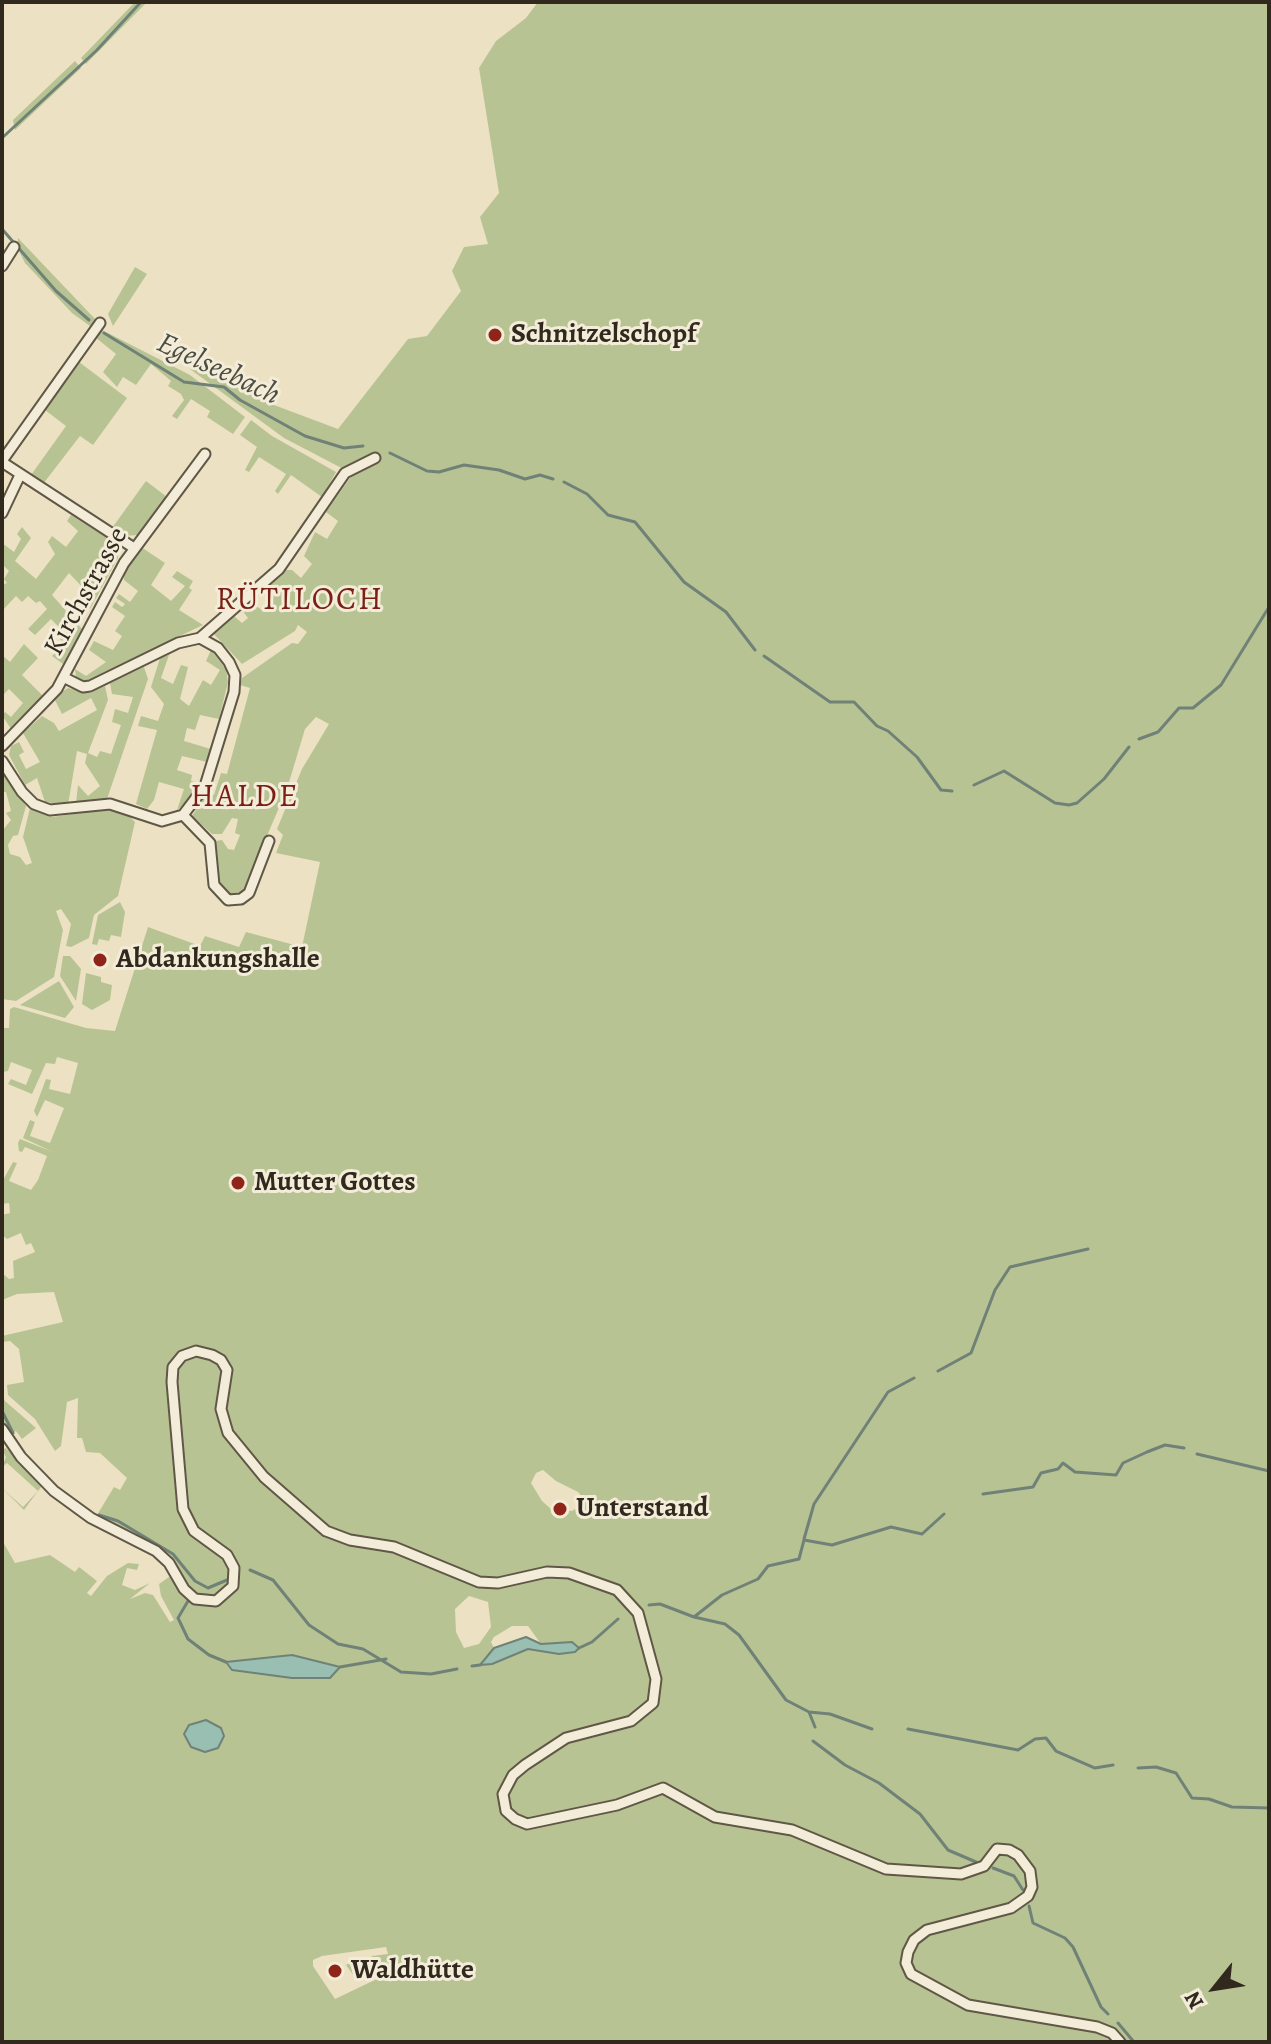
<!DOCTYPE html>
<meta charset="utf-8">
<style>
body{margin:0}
#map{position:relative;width:1271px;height:2044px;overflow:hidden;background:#ece2c3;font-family:Alegreya,serif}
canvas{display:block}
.frame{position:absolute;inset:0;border:4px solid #32291e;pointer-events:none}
.north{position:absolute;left:1175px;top:1948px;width:80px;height:80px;-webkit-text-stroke:6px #f3ecd8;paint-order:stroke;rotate:240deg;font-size:22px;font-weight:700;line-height:32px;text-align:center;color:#32291e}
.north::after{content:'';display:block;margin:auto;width:28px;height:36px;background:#32291e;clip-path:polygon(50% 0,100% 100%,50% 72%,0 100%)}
</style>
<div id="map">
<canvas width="1271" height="2044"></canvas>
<div class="frame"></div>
<div class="north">N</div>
</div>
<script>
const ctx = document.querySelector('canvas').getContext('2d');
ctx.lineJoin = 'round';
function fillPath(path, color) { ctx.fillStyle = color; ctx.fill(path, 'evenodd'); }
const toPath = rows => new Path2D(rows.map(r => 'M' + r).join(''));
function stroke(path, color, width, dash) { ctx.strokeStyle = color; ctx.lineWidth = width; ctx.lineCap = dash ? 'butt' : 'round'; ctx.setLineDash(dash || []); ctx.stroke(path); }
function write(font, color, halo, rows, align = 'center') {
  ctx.font = font + ' Alegreya,serif'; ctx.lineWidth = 6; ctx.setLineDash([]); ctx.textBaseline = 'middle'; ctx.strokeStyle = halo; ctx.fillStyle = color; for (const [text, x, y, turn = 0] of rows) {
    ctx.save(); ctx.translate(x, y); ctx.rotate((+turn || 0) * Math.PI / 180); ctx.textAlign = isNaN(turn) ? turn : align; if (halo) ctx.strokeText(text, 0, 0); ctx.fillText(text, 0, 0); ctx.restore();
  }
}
const green = toPath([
 [135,2,147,2,86,64,81,58],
 [538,2,1269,2,1269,2042,2,2042,2,1540,15,1563,50,1555,75,1572,79,1567,97,1581,87,1593,91,1596,107,1576,128,1563,139,1564,137,1570,127,1568,122,1585,135,1590,150,1583,130,1599,145,1593,153,1595,170,1622,174,1620,161,1596,159,1584,169,1577,174,1579,185,1598,190,1590,166,1553,97,1515,114,1487,120,1490,127,1478,100,1453,86,1452,82,1438,77,1438,78,1398,67,1402,61,1446,55,1451,35,1419,8,1395,7,1385,24,1382,19,1349,10,1341,2,1342,2,1336,63,1322,54,1292,17,1294,2,1300,2,1273,9,1279,14,1278,13,1261,35,1252,31,1243,26,1245,21,1233,7,1239,2,1235,2,1215,10,1213,9,1203,2,1204,2,1182,13,1162,17,1163,9,1181,31,1190,38,1180,47,1156,25,1147,22,1152,19,1151,18,1143,20,1139,53,1152,23,1138,30,1120,35,1122,30,1136,50,1143,64,1108,45,1100,37,1117,34,1111,46,1079,51,1080,49,1089,70,1094,78,1063,57,1057,55,1064,46,1063,32,1094,8,1084,11,1079,26,1085,32,1070,11,1062,8,1071,2,1072,2,1028,9,1028,10,1009,14,1007,86,1028,115,1031,148,927,200,946,205,936,239,947,246,932,302,947,320,862,276,853,283,835,277,829,302,769,329,724,316,717,305,729,287,789,243,892,227,894,219,885,215,841,222,840,228,849,234,850,240,835,235,833,238,819,232,818,222,834,212,834,192,816,207,793,214,795,221,773,227,774,250,688,240,685,242,678,292,643,298,644,307,632,298,625,295,631,242,664,212,632,234,616,242,623,248,618,244,613,250,602,262,610,270,601,261,592,282,570,292,570,301,578,312,564,304,556,315,532,327,539,338,521,326,512,353,474,284,438,190,369,198,357,266,402,338,429,408,339,427,336,461,291,452,271,464,247,488,244,480,217,499,193,479,68,496,41,526,18],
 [543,1470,556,1481,578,1492,584,1499,581,1505,572,1511,551,1509,542,1501,531,1483,536,1473],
 [469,1596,488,1602,491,1627,479,1644,464,1648,456,1632,455,1609],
 [512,1626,528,1626,541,1644,572,1642,559,1654,528,1649,482,1661,494,1648,491,1642,494,1637],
 [292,1655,339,1667,330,1678,307,1678,232,1670,226,1663],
 [386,1947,388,1954,372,1956,364,1969,353,1961,346,1965,354,1976,362,1976,387,1962,381,1977,335,1999,313,1966,313,1960,322,1956],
 [75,61,81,68,15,130,13,120],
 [18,238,96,320,90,326,72,313,25,263,18,249],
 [135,267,147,274,113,326,108,314],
 [102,330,190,375,245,417,233,434,207,417,210,411,191,399,177,419,172,416,184,400,181,394,168,386,171,381,151,364,136,385,123,377,117,387,103,372,116,354,95,337],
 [79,362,127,398,93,445,80,436,43,484,31,475,66,426,45,410],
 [251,420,272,436,336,472,322,497,291,475,278,494,275,491,286,474,259,457,249,472,245,470,257,447,240,435],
 [146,481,167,497,138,535,123,536,112,528],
 [71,515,110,540,117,549,118,558,90,609,78,599,86,591,69,573,52,595,82,629,63,664,52,656,64,643,60,639,65,633,51,619,35,635,28,629,47,609,40,601,36,603,28,596,22,602,16,596,2,611,2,585,7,583,4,579,9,571,3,565,2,543,14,552,21,539,17,534,22,527,31,538,15,561,36,579,55,554,48,542,52,536,66,547,78,531,67,521],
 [141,547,165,563,151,585,171,601,185,586,172,577,177,571,193,581,189,588,192,590,179,610,203,625,83,682,76,677,75,669,86,676,106,662,89,650,94,641,113,650,122,636,115,631,125,616,112,607,115,602,122,607,125,604,116,598,119,594,130,602,138,591,124,580,124,573],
 [24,644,38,658,22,675,43,696,11,729,2,715,5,712,11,717,23,703,9,689,2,696,2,655,10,662],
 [211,650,226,669,228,682,219,719,200,715,195,730,187,728,184,741,211,749,207,762,182,756,177,770,192,775,191,781,199,783,190,799,177,810,184,789,159,782,154,800,147,809,136,804,157,730,138,726,141,716,158,721,164,704,151,687,160,658,169,655,161,678,173,684,181,665,188,667,180,699,189,706,203,680,211,685,220,670,206,661],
 [144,667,148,679,107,799,76,803,78,785,88,796,100,786,85,763,87,754,77,751,68,805,45,802,37,778,25,785,9,755,11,746,19,742,24,752,19,755,26,769,40,762,23,733,42,716,54,723,59,731,97,710,91,698,62,714,55,700,63,691,68,688,90,693,105,686,108,700,88,753,97,757,100,751,111,754,121,725,112,722,115,709,128,713,133,697,112,694,110,683],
 [2,771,26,806,18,835,13,836,8,845,10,854,20,857,26,865,32,863,23,837,30,808,52,817,109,809,127,814,135,822,118,896,94,915,89,938,71,947,66,946,71,924,61,909,56,911,63,930,54,977,16,1001,2,999,2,831,11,820,6,813,11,811,6,792,2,792],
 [120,902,125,912,121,937,111,935,109,941,99,939,97,945,92,944,98,915],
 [63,956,70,956,81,969,76,1001,60,976],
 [86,973,101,977,101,982,112,985,110,1000,92,1010,82,1004],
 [59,981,74,1007,65,1018,20,1005],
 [2,1395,5,1401,36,1428,22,1439,16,1431,11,1434,2,1419],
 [6,1448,41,1487,24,1510,2,1488,23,1507,38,1491,7,1463,2,1467,6,1457,2,1450]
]);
const water = toPath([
 [526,1637,541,1644,572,1642,579,1648,575,1652,559,1654,528,1649,492,1664,480,1665,494,1648,526,1637],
 [292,1655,340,1667,330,1678,292,1678,232,1670,226,1662,292,1655],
 [206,1720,221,1728,224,1736,218,1748,205,1752,191,1747,184,1734,189,1725,206,1720]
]);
const stream = toPath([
 [2,138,97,50,141,2],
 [2,229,56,291,89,320],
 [104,333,184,382,224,387,240,400,305,436,344,448,363,446],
 [390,453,427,471,439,472,464,465,499,470,525,479,540,475,553,479],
 [564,482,587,494,608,515,635,522,684,582,726,612,755,650],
 [764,656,830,702,854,702,877,726,888,731,917,757,941,790,952,791],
 [1139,739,1158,732,1179,708,1193,708,1221,685,1269,607],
 [974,785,1004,771,1055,803,1069,805,1077,803,1104,779,1129,747],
 [938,1371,971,1353,995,1290,1010,1267,1088,1249],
 [2,1411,13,1433],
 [1197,1454,1269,1471],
 [983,1494,1033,1487,1041,1473,1058,1469,1063,1463,1075,1472,1116,1475,1123,1463,1147,1452,1165,1445,1184,1448],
 [99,1515,118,1521,173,1554,195,1581,208,1588,227,1580],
 [804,1539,814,1504,888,1392,914,1378],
 [250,1570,273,1580,309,1625,338,1644,363,1649,401,1672,431,1674,457,1669],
 [188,1601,178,1618,188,1639,209,1655,226,1662],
 [649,1605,660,1604,694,1617,725,1624,739,1635,786,1700,809,1712,830,1714,872,1729],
 [694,1617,722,1595,758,1579,768,1566,799,1559,804,1540,832,1545,891,1527,922,1534,944,1514],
 [579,1648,592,1642,618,1619],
 [472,1666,480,1665],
 [340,1667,386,1659],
 [809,1712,815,1727],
 [908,1729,1018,1750,1035,1739,1046,1738,1056,1751,1095,1768,1113,1765],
 [813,1741,845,1765,879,1783,920,1814,948,1850,976,1862],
 [1138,1768,1156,1767,1176,1773,1192,1798,1209,1799,1232,1807,1269,1808],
 [993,1868,1014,1876,1023,1890],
 [1029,1906,1033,1923,1065,1938,1073,1947,1101,2007,1108,2014],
 [1118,2023,1134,2042]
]);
const street = toPath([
 [2,266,14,247],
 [2,461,100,323],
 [2,462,134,548],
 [2,513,20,475],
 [65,678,83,687,90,686,178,643,200,638,279,569,345,473,375,458],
 [2,746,57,689,124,563,205,454],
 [2,761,22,792,34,804,50,810,110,804,162,821,183,815,210,843,214,885,228,900,241,899,249,893,269,841],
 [183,815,205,786,234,692,235,675,229,662,218,648,200,638],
 [2,1429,21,1457,54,1491,91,1518,156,1551,169,1563,184,1589,195,1599,216,1601,233,1586,234,1568,227,1555,194,1531,183,1509,172,1382,173,1367,182,1356,196,1351,212,1355,221,1360,227,1370,221,1409,228,1433,264,1477,326,1531,350,1540,394,1547,479,1582,498,1583,547,1572,569,1573,617,1590,638,1613,656,1679,653,1703,631,1721,566,1738,525,1765,513,1775,503,1794,506,1811,515,1819,527,1824,617,1805,663,1788,715,1817,792,1830,886,1869,961,1874,984,1866,997,1849,1009,1850,1018,1855,1030,1871,1032,1887,1028,1896,1011,1908,927,1930,914,1940,908,1952,906,1963,911,1974,968,2005,1097,2027,1112,2033,1120,2042]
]);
const markers = [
 [495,335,8,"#8f2418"],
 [100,960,8,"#8f2418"],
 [238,1183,8,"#8f2418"],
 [560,1509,8,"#8f2418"],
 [335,1971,8,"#8f2418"]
];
const poiNames = [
 ["Schnitzelschopf",511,335],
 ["Abdankungshalle",116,960],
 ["Mutter Gottes",254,1183],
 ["Unterstand",576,1509],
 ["Waldhütte",351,1971]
];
const streetNames = [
 ["Kirchstrasse",87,592,-61]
];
const waterNames = [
 ["Egelseebach",218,370,25]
];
const quarterNames = [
 ["RÜTILOCH",300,601],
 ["HALDE",245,798]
];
fillPath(green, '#b8c393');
fillPath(water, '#99beb2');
stroke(water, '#708277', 2);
stroke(stream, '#708277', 3);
stroke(street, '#605747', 13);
stroke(street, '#f3ecd8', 9);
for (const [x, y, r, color] of markers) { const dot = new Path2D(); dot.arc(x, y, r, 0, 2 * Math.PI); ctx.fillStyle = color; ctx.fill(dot); stroke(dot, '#f3ecd8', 3); }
write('bold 28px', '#32291e', '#f3ecd8', poiNames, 'left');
write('28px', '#32291e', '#f3ecd8', streetNames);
write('italic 30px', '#4c4e43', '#f3ecd8', waterNames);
ctx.letterSpacing = '2px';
write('32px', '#7a1f14', '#f3ecd8', quarterNames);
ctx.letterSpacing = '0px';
</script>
